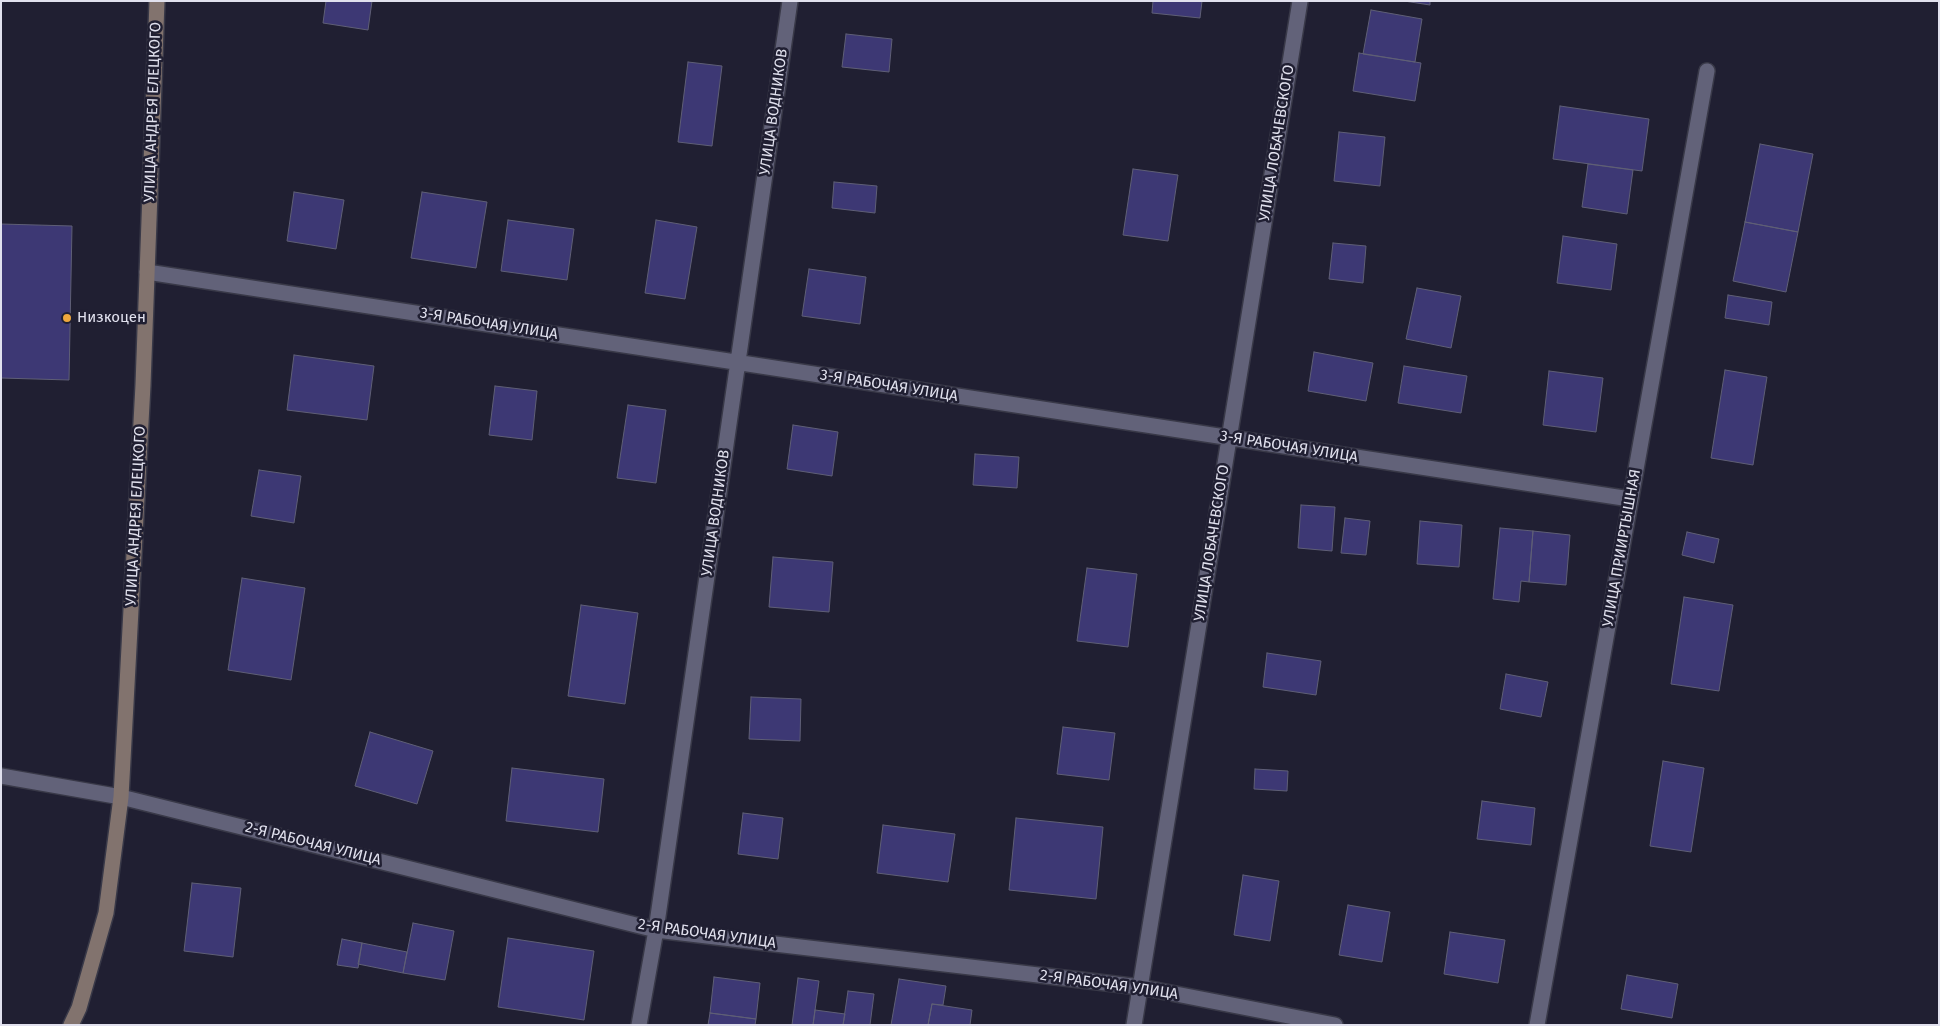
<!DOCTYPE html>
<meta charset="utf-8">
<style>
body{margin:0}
#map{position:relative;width:1940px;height:1026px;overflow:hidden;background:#201f32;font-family:"Fira Sans",sans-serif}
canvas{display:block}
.frame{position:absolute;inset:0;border:2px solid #e1e1ee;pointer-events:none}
</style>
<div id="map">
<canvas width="1940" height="1026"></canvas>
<div class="frame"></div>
</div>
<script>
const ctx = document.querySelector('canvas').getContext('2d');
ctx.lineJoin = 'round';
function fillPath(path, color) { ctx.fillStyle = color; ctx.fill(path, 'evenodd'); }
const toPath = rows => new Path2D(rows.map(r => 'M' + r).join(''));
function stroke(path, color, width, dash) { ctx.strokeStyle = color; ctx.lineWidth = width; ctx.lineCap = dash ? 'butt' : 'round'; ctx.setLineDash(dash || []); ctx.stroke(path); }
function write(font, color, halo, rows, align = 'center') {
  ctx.font = font + ' "Fira Sans",sans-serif'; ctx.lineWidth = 5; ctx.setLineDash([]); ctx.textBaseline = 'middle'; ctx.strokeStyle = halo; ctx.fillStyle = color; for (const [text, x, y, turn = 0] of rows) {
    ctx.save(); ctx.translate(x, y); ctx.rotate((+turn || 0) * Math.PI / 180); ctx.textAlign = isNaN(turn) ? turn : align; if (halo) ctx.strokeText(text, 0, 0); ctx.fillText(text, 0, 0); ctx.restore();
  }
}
const building = toPath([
 [326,1,372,1,368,30,323,23,326,1],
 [1153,1,1202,1,1200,18,1152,13,1153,1],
 [1404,1,1430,1,1430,5,1404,1],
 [1371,10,1422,19,1415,62,1363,54,1371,10],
 [846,34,892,39,889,72,842,67,846,34],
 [1359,53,1421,63,1415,101,1353,91,1359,53],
 [688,62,722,66,712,146,678,142,688,62],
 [1560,106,1649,119,1642,171,1553,159,1560,106],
 [1339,132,1385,137,1380,186,1334,181,1339,132],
 [1760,144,1813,154,1798,232,1745,222,1760,144],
 [1588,164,1633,170,1627,214,1582,207,1588,164],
 [1133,169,1178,175,1168,241,1123,235,1133,169],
 [834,182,877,186,875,213,832,208,834,182],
 [294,192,344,200,336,249,287,241,294,192],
 [422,192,487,202,476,268,411,258,422,192],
 [508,220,574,229,567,280,501,271,508,220],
 [656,220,697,227,685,299,645,293,656,220],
 [1745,222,1798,232,1786,292,1733,281,1745,222],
 [1,224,72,226,69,380,1,378,1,224],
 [1563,236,1617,244,1611,290,1557,283,1563,236],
 [1333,243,1366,246,1363,283,1329,279,1333,243],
 [809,269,866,277,860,324,802,316,809,269],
 [1417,288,1461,296,1451,348,1406,339,1417,288],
 [1728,295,1772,302,1769,325,1725,318,1728,295],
 [1314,352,1373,363,1366,401,1308,391,1314,352],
 [294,355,374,366,367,420,287,410,294,355],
 [1404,366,1467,376,1461,413,1398,403,1404,366],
 [1725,370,1767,377,1753,465,1711,458,1725,370],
 [1549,371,1603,378,1596,432,1543,425,1549,371],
 [495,386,537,391,532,440,489,435,495,386],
 [628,405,666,410,656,483,617,478,628,405],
 [793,425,838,432,832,476,787,469,793,425],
 [975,454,1019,457,1017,488,973,485,975,454],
 [259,470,301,476,294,523,251,516,259,470],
 [1301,505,1335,507,1332,551,1298,548,1301,505],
 [1345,518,1370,521,1366,555,1341,553,1345,518],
 [1420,521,1462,525,1459,567,1417,564,1420,521],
 [1500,528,1533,531,1529,582,1521,581,1519,602,1493,599,1500,528],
 [1533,531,1570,535,1566,585,1529,582,1533,531],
 [1687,532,1719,539,1714,563,1682,555,1687,532],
 [773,557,833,562,829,612,769,607,773,557],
 [1087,568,1137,574,1128,647,1077,641,1087,568],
 [242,578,305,588,291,680,228,670,242,578],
 [1684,597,1733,605,1719,691,1671,684,1684,597],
 [581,605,638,613,625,704,568,696,581,605],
 [1267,653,1321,661,1316,695,1263,687,1267,653],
 [1506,674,1548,682,1541,717,1500,709,1506,674],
 [751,697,801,699,800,741,749,739,751,697],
 [1063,727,1115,733,1109,780,1057,774,1063,727],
 [370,732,433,751,417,804,355,786,370,732],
 [1663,761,1704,768,1691,852,1650,846,1663,761],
 [512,768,604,779,598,832,506,821,512,768],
 [1255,769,1288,771,1287,791,1254,789,1255,769],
 [1482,801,1535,808,1531,845,1477,839,1482,801],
 [743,813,783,818,778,859,738,854,743,813],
 [1016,818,1103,827,1096,899,1009,890,1016,818],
 [883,825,955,834,948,882,877,873,883,825],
 [1243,875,1279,881,1270,941,1234,935,1243,875],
 [192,883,241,888,233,957,184,951,192,883],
 [1348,905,1390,912,1382,962,1339,955,1348,905],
 [413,923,454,931,445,980,403,973,413,923],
 [1450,932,1505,940,1498,983,1444,974,1450,932],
 [508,938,594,951,584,1020,498,1007,508,938],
 [342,939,362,943,358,968,337,965,342,939],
 [362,943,407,952,403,973,358,964,362,943],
 [1627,975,1678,984,1672,1018,1621,1009,1627,975],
 [714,977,760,983,756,1019,710,1013,714,977],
 [798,978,819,981,813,1025,792,1025,798,978],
 [899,979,946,986,943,1005,932,1004,928,1025,891,1025,899,979],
 [848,991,874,994,870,1025,843,1025,848,991],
 [932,1004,972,1010,970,1025,928,1025,932,1004],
 [815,1010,845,1014,843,1025,813,1025,815,1010],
 [710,1013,756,1019,755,1025,708,1025,710,1013]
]);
const street = toPath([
 [147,272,1630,499],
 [1,776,121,797,656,930,1140,987,1335,1025],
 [639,1025,656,930,790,1],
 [1134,1025,1300,1],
 [1537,1025,1707,71]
]);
const secondary = toPath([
 [71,1025,79,1008,106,913,121,797,143,385,157,1]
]);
const markers = [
 [67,318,5,"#efa73d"]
];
const streetNames = [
 ["УЛИЦА АНДРЕЯ ЕЛЕЦКОГО",153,112,-88],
 ["УЛИЦА ВОДНИКОВ",774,112,-82],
 ["УЛИЦА ЛОБАЧЕВСКОГО",1277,143,-81],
 ["3-Я РАБОЧАЯ УЛИЦА",489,324,9],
 ["3-Я РАБОЧАЯ УЛИЦА",889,386,9],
 ["3-Я РАБОЧАЯ УЛИЦА",1289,447,9],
 ["УЛИЦА ВОДНИКОВ",716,513,-82],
 ["УЛИЦА АНДРЕЯ ЕЛЕЦКОГО",136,516,-87],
 ["УЛИЦА ЛОБАЧЕВСКОГО",1212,543,-81],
 ["УЛИЦА ПРИИРТЫШНАЯ",1622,548,-80],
 ["2-Я РАБОЧАЯ УЛИЦА",313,844,14],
 ["2-Я РАБОЧАЯ УЛИЦА",707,934,8],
 ["2-Я РАБОЧАЯ УЛИЦА",1109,985,8]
];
const poiNames = [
 ["Низкоцен",77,318]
];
fillPath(building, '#3d3874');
stroke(building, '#5f5f76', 1);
stroke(street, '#393948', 18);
stroke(secondary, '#393948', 18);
stroke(street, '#626279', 15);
stroke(secondary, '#82736e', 15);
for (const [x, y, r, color] of markers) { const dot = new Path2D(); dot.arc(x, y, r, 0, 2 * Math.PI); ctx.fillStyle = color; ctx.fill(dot); stroke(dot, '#201f32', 2); }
write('15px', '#e1e1ee', '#201f32', streetNames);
write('15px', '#e1e1ee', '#201f32', poiNames, 'left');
</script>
